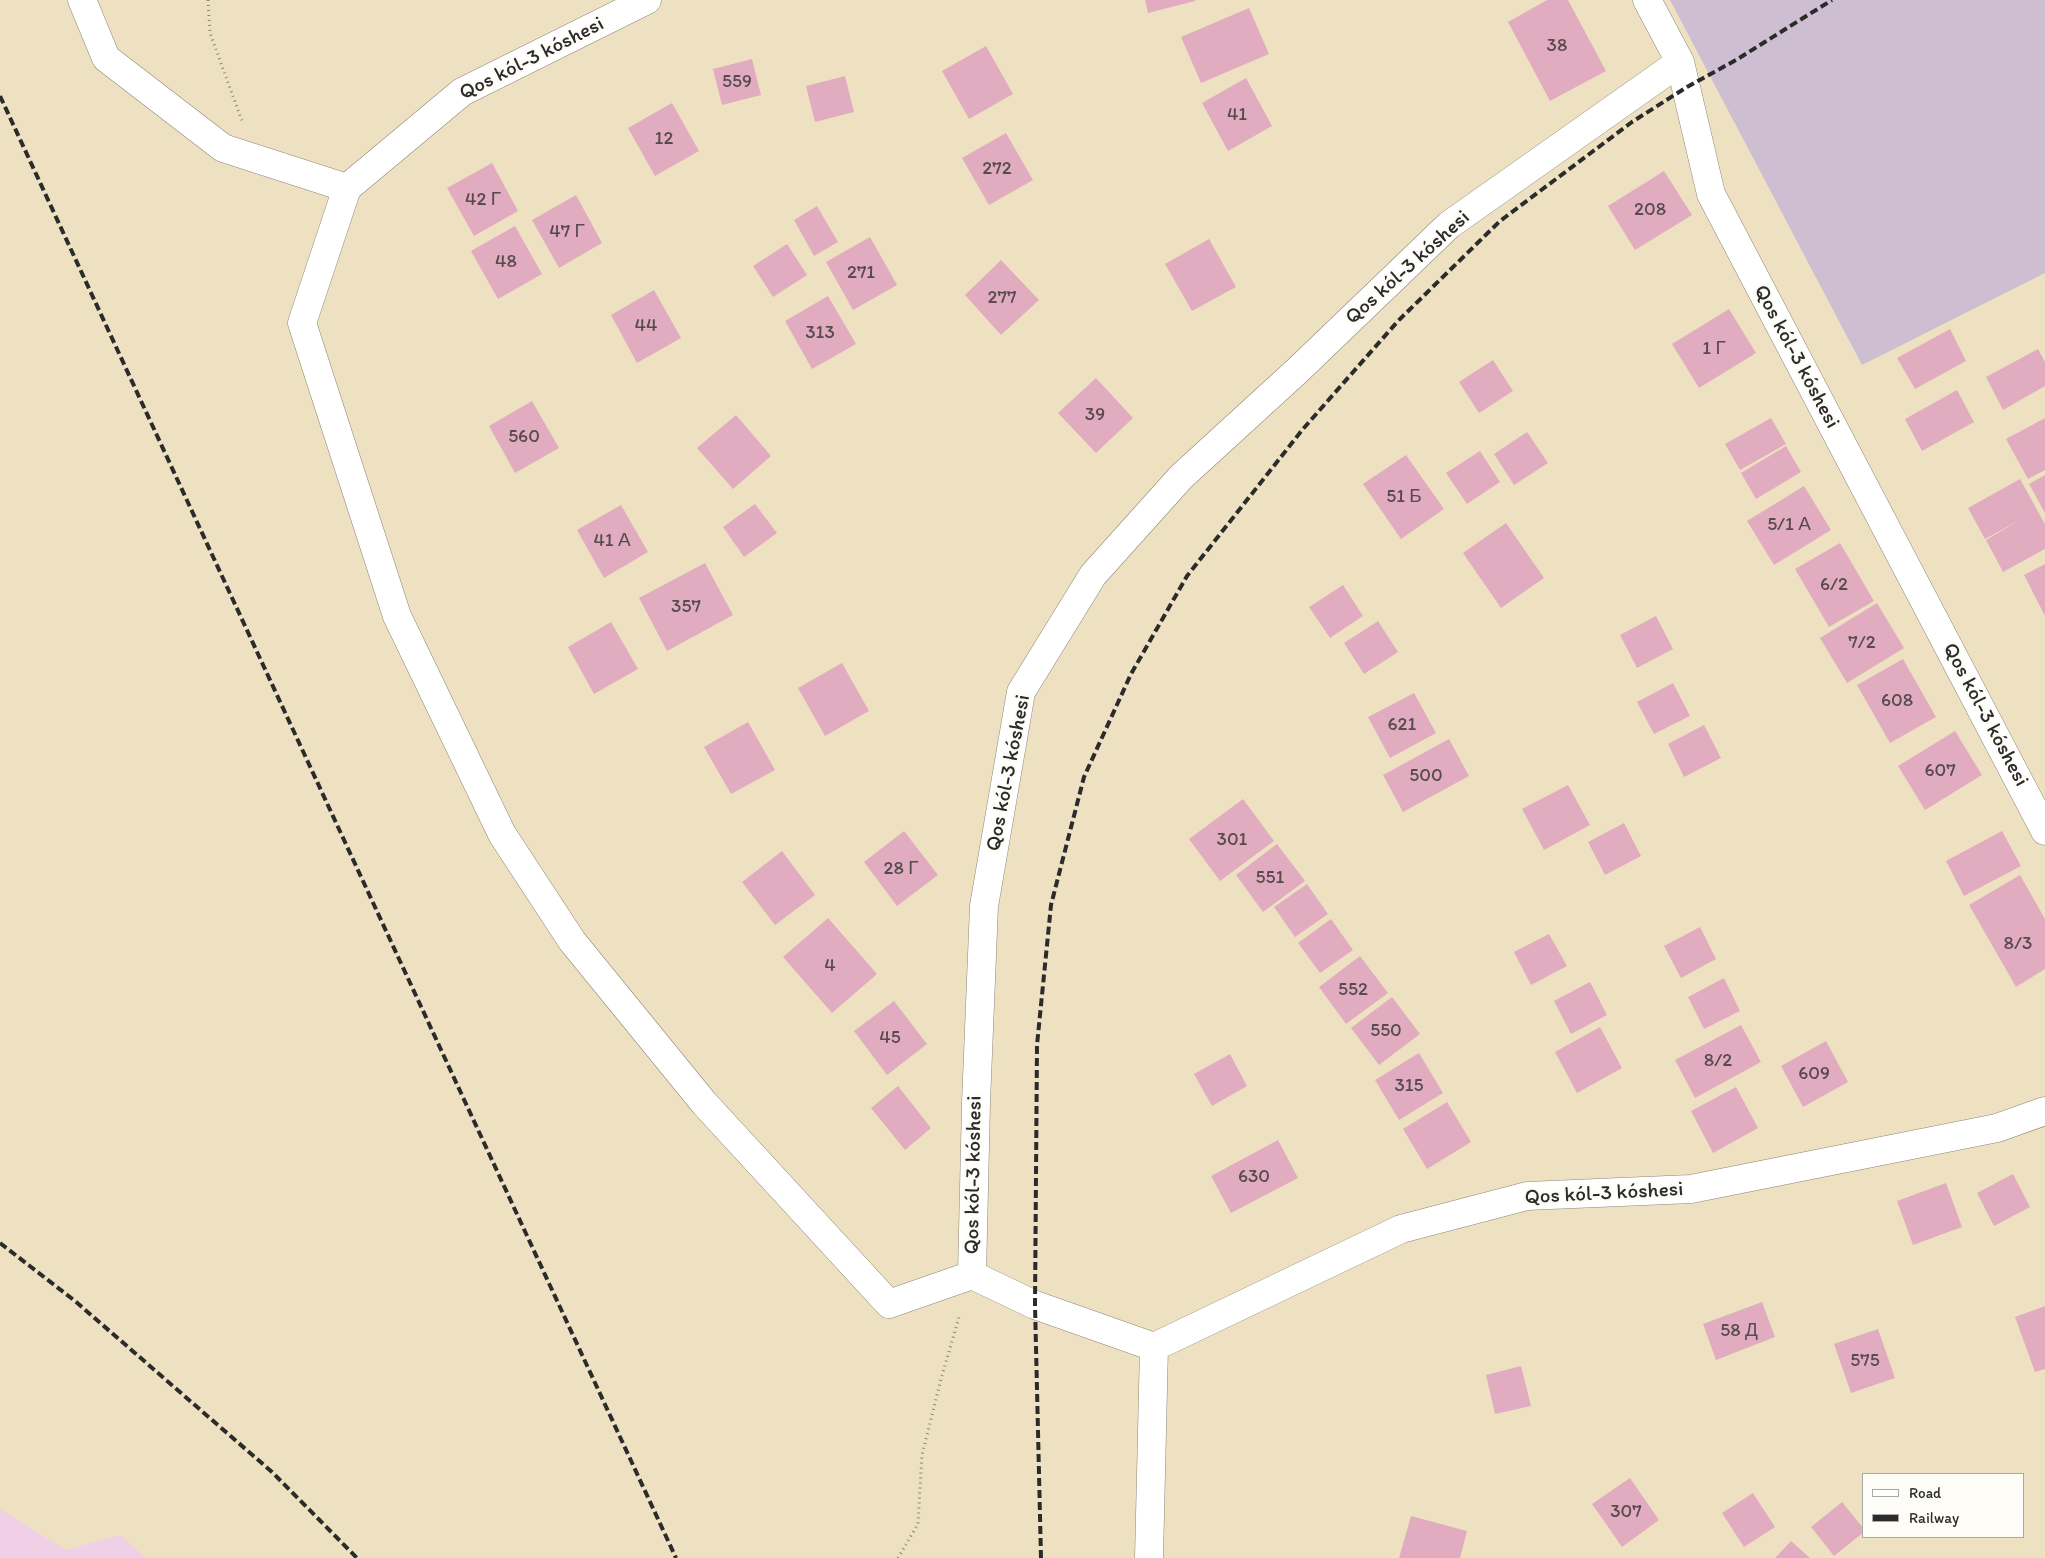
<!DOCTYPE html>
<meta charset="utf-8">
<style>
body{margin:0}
#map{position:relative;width:2045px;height:1558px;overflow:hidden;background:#eee1c2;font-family:Itim,sans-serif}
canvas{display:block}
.legend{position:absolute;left:1862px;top:1473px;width:162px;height:65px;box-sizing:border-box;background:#fdfcf7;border:1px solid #a9a8a5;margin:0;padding:6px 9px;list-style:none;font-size:15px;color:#2b2b2b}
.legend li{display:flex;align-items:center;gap:10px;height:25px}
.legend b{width:25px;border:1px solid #a9a8a5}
</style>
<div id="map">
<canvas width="2045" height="1558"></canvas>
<ul class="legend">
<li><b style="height:6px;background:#fff"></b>Road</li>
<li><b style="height:6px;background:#2b2b2b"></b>Railway</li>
</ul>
</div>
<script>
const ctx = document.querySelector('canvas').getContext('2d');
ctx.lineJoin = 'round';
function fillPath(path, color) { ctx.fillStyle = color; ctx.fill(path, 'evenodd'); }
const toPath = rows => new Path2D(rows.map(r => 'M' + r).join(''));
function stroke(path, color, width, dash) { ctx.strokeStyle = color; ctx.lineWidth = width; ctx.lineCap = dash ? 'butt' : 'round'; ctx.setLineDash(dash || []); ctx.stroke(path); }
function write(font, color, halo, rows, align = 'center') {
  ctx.font = font + ' Itim,sans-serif'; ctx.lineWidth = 5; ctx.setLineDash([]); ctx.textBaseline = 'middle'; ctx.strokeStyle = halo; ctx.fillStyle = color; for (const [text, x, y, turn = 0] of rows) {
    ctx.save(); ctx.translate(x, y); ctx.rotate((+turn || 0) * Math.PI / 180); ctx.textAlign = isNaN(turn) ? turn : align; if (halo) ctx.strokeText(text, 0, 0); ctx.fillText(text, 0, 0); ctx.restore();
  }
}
const built = toPath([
 [0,1509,66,1550,120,1535,146,1558,0,1558]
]);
const industrial = toPath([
 [1670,0,2045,0,2045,273,1862,365]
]);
const building = toPath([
 [1145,0,1195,0,1195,1,1148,13],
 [1547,0,1568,0,1606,71,1550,101,1508,22],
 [1249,8,1269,54,1201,83,1181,37],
 [986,46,1013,94,969,119,942,71],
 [752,59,761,95,722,105,713,69],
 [845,76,854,112,815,122,806,86],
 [1246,78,1272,126,1228,151,1202,103],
 [672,103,699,151,655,176,628,128],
 [1006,133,1033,180,989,205,962,158],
 [492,163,518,211,474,236,447,188],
 [1664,171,1692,215,1635,250,1608,206],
 [576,195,602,243,559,268,532,220],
 [817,206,838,242,814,256,794,220],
 [515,226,542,274,498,299,471,251],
 [870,237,897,285,853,310,826,262],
 [1209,239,1236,287,1192,311,1165,264],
 [787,244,807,275,773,297,753,266],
 [1001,260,1039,300,1001,335,965,295],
 [654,290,681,338,637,363,611,315],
 [828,296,856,344,812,369,785,321],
 [1729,309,1756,353,1699,388,1672,344],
 [1950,329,1966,361,1915,389,1897,358],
 [2038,349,2045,362,2045,386,2003,410,1986,377],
 [1493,360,1513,391,1479,413,1459,382],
 [1096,378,1133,418,1096,453,1058,413],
 [1957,390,1974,422,1922,451,1905,419],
 [532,401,559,448,515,473,489,426],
 [736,415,771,456,733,489,697,448],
 [1771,418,1786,444,1740,470,1725,444],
 [2045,418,2045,470,2028,479,2006,439],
 [1527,432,1548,463,1514,485,1494,454],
 [1786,446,1801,472,1756,499,1741,473],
 [1480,451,1500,482,1467,504,1446,473],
 [1406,455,1444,509,1401,539,1363,484],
 [2045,475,2045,513,2029,484],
 [2020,479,2045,524,2045,549,2003,572,1986,540,2020,520,1985,539,1968,508],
 [1804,486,1831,530,1774,565,1747,521],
 [755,504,777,533,744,557,723,527],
 [621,505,648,552,604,578,577,530],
 [1506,523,1544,578,1501,608,1463,553],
 [1840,543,1874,601,1829,627,1795,569],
 [705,563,733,615,667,651,639,598],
 [2045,564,2045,616,2024,575],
 [1343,585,1363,616,1330,638,1309,607],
 [1877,603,1904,648,1847,683,1820,638],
 [1656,616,1673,649,1637,668,1620,635],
 [1378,621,1398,652,1364,674,1344,643],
 [611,622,638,669,594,694,568,647],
 [1903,659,1936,717,1890,743,1857,685],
 [842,663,869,711,825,736,798,688],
 [1673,683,1690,716,1654,734,1637,702],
 [1414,693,1436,733,1390,758,1368,717],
 [748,722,775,770,731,794,704,747],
 [1704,725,1721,758,1684,777,1668,744],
 [1955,731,1982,775,1925,810,1898,766],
 [1449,739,1469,776,1403,812,1383,775],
 [1568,785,1590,825,1544,850,1522,809],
 [1243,799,1274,841,1220,881,1189,839],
 [1624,823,1641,856,1605,875,1588,842],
 [904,831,938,875,897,906,864,862],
 [2002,831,2021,866,1964,896,1946,861],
 [1277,844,1305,881,1263,912,1236,875],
 [782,851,815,895,775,925,742,882],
 [2020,875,2045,919,2045,969,2016,987,1969,905],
 [1307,884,1328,914,1295,937,1274,907],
 [828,918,877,974,832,1013,783,957],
 [1331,919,1353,950,1320,973,1298,943],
 [1700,927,1716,959,1681,978,1664,946],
 [1549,934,1567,966,1531,985,1514,952],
 [1360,956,1388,993,1346,1024,1319,987],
 [1724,978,1740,1011,1704,1029,1688,997],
 [1590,982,1607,1015,1571,1034,1554,1001],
 [1392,997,1420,1034,1379,1065,1351,1028],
 [894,1001,927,1044,887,1075,854,1031],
 [1741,1025,1761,1062,1695,1098,1675,1060],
 [1600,1027,1622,1068,1577,1093,1555,1052],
 [1826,1041,1848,1082,1803,1107,1781,1066],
 [1419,1053,1443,1093,1399,1120,1375,1080],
 [1230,1054,1247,1086,1212,1106,1194,1074],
 [898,1086,931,1128,905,1150,871,1108],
 [1736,1087,1758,1128,1713,1153,1691,1111],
 [1447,1102,1471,1142,1427,1169,1403,1129],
 [1278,1140,1298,1178,1231,1213,1211,1176],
 [2013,1174,2030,1207,1994,1226,1977,1193],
 [1946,1183,1962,1227,1913,1245,1897,1201],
 [1762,1302,1775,1337,1716,1360,1703,1324],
 [2045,1306,2045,1369,2035,1372,2015,1317],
 [1878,1329,1895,1378,1851,1393,1834,1344],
 [1521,1366,1531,1406,1495,1414,1486,1375],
 [1630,1478,1659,1520,1622,1547,1592,1504],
 [1753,1493,1775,1527,1744,1547,1722,1513],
 [1842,1502,1864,1529,1864,1532,1834,1556,1811,1527],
 [1411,1516,1467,1531,1460,1558,1399,1558],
 [1791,1541,1810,1558,1775,1558]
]);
const path = toPath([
 [208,0,210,33,242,121],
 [898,1558,918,1524,922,1455,941,1379,960,1314]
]);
const minor = toPath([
 [82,0,106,58,223,148,347,188],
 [647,0,462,92,347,188,302,323,397,616,502,834,572,941,704,1103,889,1304,972,1275,1035,1305,1154,1347],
 [1647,0,1680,62,1711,194,2045,831],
 [972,1275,976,1103,984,906,1021,692,1093,575,1181,477,1298,370,1449,225,1680,62],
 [1154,1347,1401,1229,1527,1196,1691,1189,1997,1128,2045,1111],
 [1149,1558,1154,1347]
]);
const rail = toPath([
 [0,96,676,1558],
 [0,1243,75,1301,272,1472,357,1558],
 [1041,1558,1035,1305,1037,1045,1051,905,1084,777,1131,674,1187,576,1303,429,1398,321,1500,221,1632,122,1687,87,1736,60,1832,0]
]);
const numberNames = [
 ["38",1557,46],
 ["559",737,82],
 ["41",1237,115],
 ["12",664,139],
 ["272",997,169],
 ["42 Г",483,200],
 ["208",1650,210],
 ["47 Г",567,232],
 ["48",506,262],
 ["271",861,273],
 ["277",1002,298],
 ["44",646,326],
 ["313",820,333],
 ["1 Г",1714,349],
 ["39",1095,415],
 ["560",524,437],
 ["51 Б",1404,497],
 ["5/1 А",1789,525],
 ["41 А",612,541],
 ["6/2",1834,585],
 ["357",686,607],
 ["7/2",1862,643],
 ["608",1897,701],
 ["621",1402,725],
 ["607",1940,771],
 ["500",1426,776],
 ["301",1232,840],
 ["28 Г",901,869],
 ["551",1270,878],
 ["8/3",2018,944],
 ["4",830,966],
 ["552",1353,990],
 ["550",1386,1031],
 ["45",890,1038],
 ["8/2",1718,1061],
 ["609",1814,1074],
 ["315",1409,1086],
 ["630",1254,1177],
 ["58 Д",1739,1331],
 ["575",1865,1361],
 ["307",1626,1512]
];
const streetNames = [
 ["Qos kól-3 kóshesi",532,59,-27],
 ["Qos kól-3 kóshesi",1408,268,-42],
 ["Qos kól-3 kóshesi",1796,357,62],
 ["Qos kól-3 kóshesi",1985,715,62],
 ["Qos kól-3 kóshesi",1009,773,-79],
 ["Qos kól-3 kóshesi",974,1175,-89],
 ["Qos kól-3 kóshesi",1604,1194,-3]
];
fillPath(built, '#efd0e6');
fillPath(industrial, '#cdbed2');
fillPath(building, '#e1acbf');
stroke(minor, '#8c8676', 29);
stroke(path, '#8c8676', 3, [1, 4]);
stroke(minor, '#fff', 28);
stroke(rail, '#2b2b2b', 4, [8, 4]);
write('19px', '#584b50', null, numberNames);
write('21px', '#2b2b2b', '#fdfcf7', streetNames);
</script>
